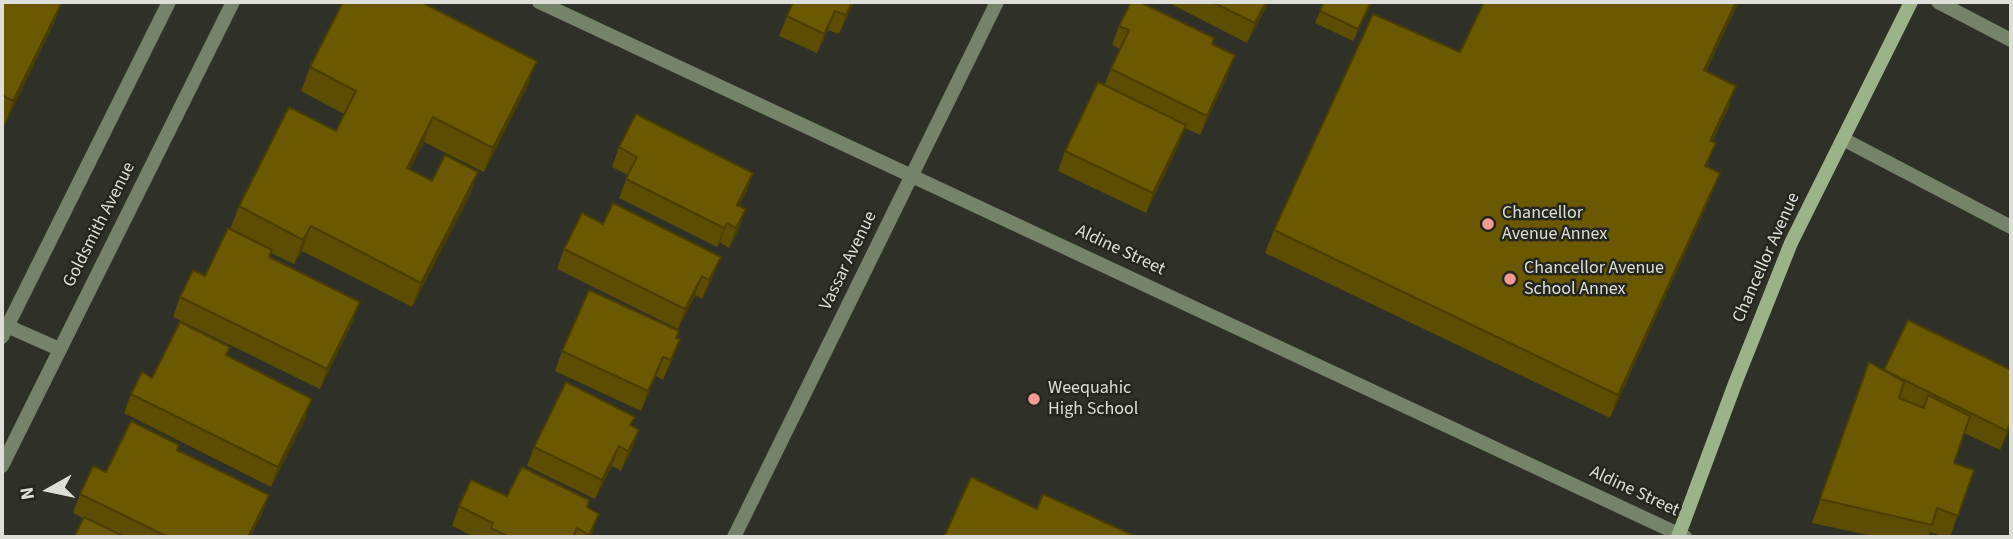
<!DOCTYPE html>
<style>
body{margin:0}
#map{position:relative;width:2013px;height:539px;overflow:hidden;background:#2f3027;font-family:"Source Sans 3",sans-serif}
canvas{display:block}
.frame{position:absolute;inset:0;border:4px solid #dedfd9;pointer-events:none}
.north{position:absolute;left:14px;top:455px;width:70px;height:70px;-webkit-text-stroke:5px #25261e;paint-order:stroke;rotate:261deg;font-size:19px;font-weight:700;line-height:28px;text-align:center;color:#dedfd9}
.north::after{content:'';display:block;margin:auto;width:24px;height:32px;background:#dedfd9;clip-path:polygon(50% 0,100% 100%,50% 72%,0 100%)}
</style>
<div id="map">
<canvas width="2013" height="539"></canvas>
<div class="frame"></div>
<div class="north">N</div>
</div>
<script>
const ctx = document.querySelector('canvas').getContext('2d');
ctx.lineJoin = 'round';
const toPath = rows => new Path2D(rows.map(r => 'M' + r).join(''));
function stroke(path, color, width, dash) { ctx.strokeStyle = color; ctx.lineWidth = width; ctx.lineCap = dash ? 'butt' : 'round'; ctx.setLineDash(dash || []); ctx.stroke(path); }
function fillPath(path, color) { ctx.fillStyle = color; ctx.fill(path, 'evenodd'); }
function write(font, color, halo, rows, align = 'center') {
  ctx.font = font + ' "Source Sans 3",sans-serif'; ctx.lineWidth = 5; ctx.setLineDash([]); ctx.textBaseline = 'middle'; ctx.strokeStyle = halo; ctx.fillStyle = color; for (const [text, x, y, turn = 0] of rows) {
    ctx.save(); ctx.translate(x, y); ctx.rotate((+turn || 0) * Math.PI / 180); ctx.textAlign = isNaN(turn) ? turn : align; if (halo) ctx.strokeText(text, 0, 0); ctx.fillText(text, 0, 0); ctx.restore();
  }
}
const lane = toPath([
 [1938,2,2011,40],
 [1843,139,2011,227]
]);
const street = toPath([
 [539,2,1685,537],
 [7,326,59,349],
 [2,337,169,2],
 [2,466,233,2],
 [734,537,997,2]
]);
const secondary = toPath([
 [1678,537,1736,381,1791,243,1911,2]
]);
const wall = toPath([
 [2,2,62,2,54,23,4,126,2,124],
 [854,2,839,34,828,30,817,53,779,36,787,16],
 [1167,2,1269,2,1247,43],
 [1324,2,1372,2,1353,41,1315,23],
 [1119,26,1212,44,1228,75,1200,135,1185,128,1179,144,1146,213,1058,171,1065,151,1104,85,1111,69,1120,49,1112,45],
 [310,67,528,85,484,172,424,142,410,169,432,181,478,172,469,197,412,307,302,251,294,264,271,253,270,257,353,321,320,389,173,317,180,297,205,276,230,230,239,206,336,131,344,114,301,91],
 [1706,71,1728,109,1712,142,1707,167,1711,196,1610,418,1265,253,1274,230],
 [619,147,753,173,746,193,739,206,739,229,729,248,720,242,717,247,619,198,628,175,612,167],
 [564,249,713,277,702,299,695,295,678,329,557,269],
 [680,339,663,380,656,376,641,411,555,371,562,351],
 [227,356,305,419,271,487,124,413,131,394,152,378],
 [1869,362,1884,370,2011,370,2011,426,2000,450,1964,433,1954,463,1974,470,1950,537,1945,537,1930,532,1928,537,1877,537,1812,523],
 [631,426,639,430,632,449,621,471,612,466,595,499,527,466,534,447],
 [177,450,262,514,250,537,74,537,83,518,73,513,80,494,106,472],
 [507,496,587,507,592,533,590,537,475,537,452,526,459,506]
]);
const shadedWall = toPath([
 [62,2,54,23,4,126,13,101],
 [852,2,854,2,839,34,846,15],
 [1266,2,1269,2,1247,43,1255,23],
 [1371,2,1372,2,1353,41,1358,29],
 [1736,2,1739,2,1696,93,1704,70],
 [835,11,828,30,817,53,824,34],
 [1235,55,1228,75,1200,135,1207,116],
 [537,61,528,85,484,172,493,148],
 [1736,86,1728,109,1701,164,1710,141],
 [433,117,424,142,398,192,407,168],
 [1186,125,1179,144,1146,213,1153,193],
 [1716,143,1707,166,1696,189,1705,166],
 [478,172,469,197,412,307,421,283],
 [753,173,746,193,729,225,737,205],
 [1720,173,1711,196,1610,418,1618,395],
 [746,209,739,229,729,248,736,228],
 [727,223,720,242,717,247,724,228],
 [311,226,302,251,294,264,303,240],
 [721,257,713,277,702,299,709,280],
 [702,276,695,295,678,329,685,309],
 [360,302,353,321,320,389,327,369],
 [680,339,673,359,663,380,671,360],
 [663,357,656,376,641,411,648,391],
 [312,399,305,419,271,487,278,467],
 [2011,422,2011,426,2000,450,2007,431],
 [639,430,632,449,621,471,628,451],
 [619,446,612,466,595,499,602,480],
 [269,495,262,514,250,537,248,537],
 [599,514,592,533,590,537,588,537]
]);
const building = toPath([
 [2,2,62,2,13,101,2,95,2,2],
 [343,2,421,2,537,61,493,148,433,117,407,168,432,181,445,155,478,172,421,283,311,226,303,240,239,206,289,107,336,131,356,91,310,67,343,2],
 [793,2,852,2,846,15,835,11,824,34,787,16,793,2],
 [1131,2,1140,2,1214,38,1212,44,1235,55,1207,116,1111,69,1129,30,1119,26,1131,2],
 [1212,2,1266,2,1255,23,1212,2],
 [1324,2,1371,2,1358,29,1320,11,1324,2],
 [1484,2,1736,2,1704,70,1736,86,1710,141,1716,143,1705,166,1720,173,1618,395,1274,230,1373,14,1460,52,1484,2],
 [1098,82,1186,125,1153,193,1065,151,1098,82],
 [636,114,753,173,737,205,746,209,736,228,727,223,724,228,626,179,637,157,619,147,636,114],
 [613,203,721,257,709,280,702,276,685,309,564,249,582,213,603,224,613,203],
 [228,228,272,250,269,257,360,302,327,369,180,297,193,270,205,276,228,228],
 [589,290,679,331,676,338,680,339,671,360,663,357,648,391,562,351,589,290],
 [1908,320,2011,370,2011,422,2007,431,1884,370,1908,320],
 [180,322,230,347,226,355,312,399,278,467,131,394,142,372,152,378,180,322],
 [1869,362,1904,382,1899,398,1924,408,1928,395,1970,416,1954,463,1974,470,1958,516,1937,508,1932,525,1820,499,1869,362],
 [566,382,635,417,630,425,639,430,628,451,619,446,602,480,534,447,566,382],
 [131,421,179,445,177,450,269,495,248,537,168,537,80,494,93,466,106,472,131,421],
 [522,467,589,500,587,507,599,514,589,535,577,528,573,537,509,537,491,528,493,523,459,506,471,480,507,496,522,467],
 [971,477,1037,509,1043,494,1137,537,944,537,971,477],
 [84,517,125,537,74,537,84,517]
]);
const markers = [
 [1488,224,7,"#f59b96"],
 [1510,279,7,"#f59b96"],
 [1034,399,7,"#f59b96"]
];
const poiNames = [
 ["Chancellor",1502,214],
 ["Avenue Annex",1502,235],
 ["Chancellor Avenue",1524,269],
 ["School Annex",1524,290],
 ["Weequahic",1048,389],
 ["High School",1048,410]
];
const streetNames = [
 ["Goldsmith Avenue",100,225,-63],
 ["Aldine Street",1120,251,25],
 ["Chancellor Avenue",1767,258,-66],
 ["Vassar Avenue",849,261,-64],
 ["Aldine Street",1634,492,25]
];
stroke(lane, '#748369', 14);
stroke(street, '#748369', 14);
stroke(secondary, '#9bb388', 14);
fillPath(wall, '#5c4d02');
fillPath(shadedWall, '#4b3e01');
fillPath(building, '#6b5902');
stroke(building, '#4b3e01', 2);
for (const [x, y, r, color] of markers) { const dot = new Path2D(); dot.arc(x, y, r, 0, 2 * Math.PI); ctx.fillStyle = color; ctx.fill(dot); stroke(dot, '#25261e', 2.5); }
write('18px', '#dedfd9', '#25261e', poiNames, 'left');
write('18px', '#dedfd9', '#25261e', streetNames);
</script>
